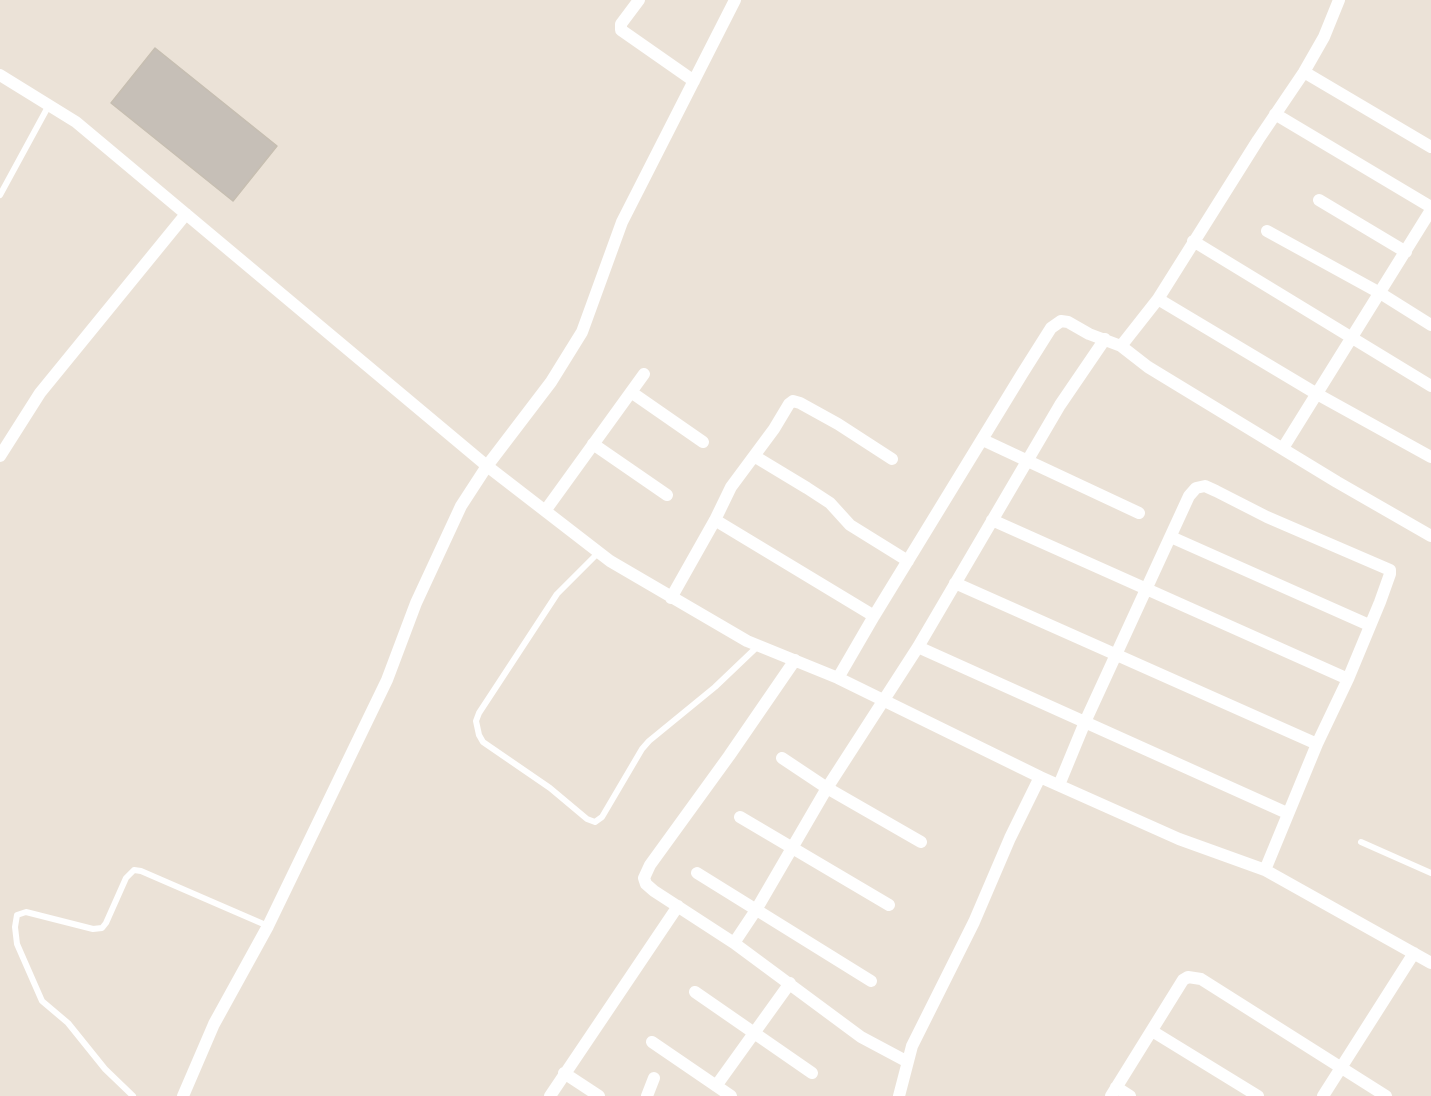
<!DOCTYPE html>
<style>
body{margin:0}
canvas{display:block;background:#ebe2d7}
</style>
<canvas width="1431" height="1096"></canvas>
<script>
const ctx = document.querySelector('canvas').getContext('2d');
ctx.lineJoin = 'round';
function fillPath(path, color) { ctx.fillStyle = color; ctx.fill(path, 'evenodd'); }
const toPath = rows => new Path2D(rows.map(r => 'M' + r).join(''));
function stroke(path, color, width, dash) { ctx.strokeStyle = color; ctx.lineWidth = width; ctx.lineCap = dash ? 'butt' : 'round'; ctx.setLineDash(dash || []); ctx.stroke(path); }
const building = toPath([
 [155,48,277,146,233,201,111,103,155,48]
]);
const lane = toPath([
 [0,195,49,105],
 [599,552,557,594,479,713,476,721,479,735,483,742,550,788,587,819,595,822,602,817,642,749,649,741,715,687,758,646],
 [1361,842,1431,873],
 [133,1096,105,1069,68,1023,42,1001,17,944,15,927,17,915,26,912,93,929,102,928,106,923,126,878,134,870,141,871,268,926]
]);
const street = toPath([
 [639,0,621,24,621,30,694,81],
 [1304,72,1431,147],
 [0,75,76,122,487,466,610,561,747,641,838,678,1040,777,1179,839,1265,870,1431,963],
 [1275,114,1431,207],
 [1319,200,1406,252],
 [1267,231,1380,293,1431,325],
 [1193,241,1431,386],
 [1158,299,1317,394,1431,457],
 [1121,346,1158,299,1258,140,1304,72,1324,37,1339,0],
 [631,392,703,442],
 [983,440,1139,513],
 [593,444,667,495],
 [1283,448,1431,210],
 [0,456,40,393,186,214],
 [754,456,807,488,830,503,850,525,908,561],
 [545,511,644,374],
 [715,520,874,616],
 [992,520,1348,679],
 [1171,537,1369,625],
 [955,583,1317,744],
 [671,598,715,520,731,487,774,429,789,404,793,401,800,403,838,424,892,459],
 [918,647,1287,813],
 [795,660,729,756,650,865,644,878,646,884,654,891,734,943,861,1037,906,1061],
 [838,678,874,616,1022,374,1051,328,1061,321,1068,322,1089,334,1121,346,1148,367,1337,482,1431,536],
 [782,758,827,788,921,842],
 [1059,785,1085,722,1189,496,1196,488,1205,486,1216,491,1267,517,1390,570,1390,574,1380,602,1348,679,1317,744,1265,870],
 [740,817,889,905],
 [697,873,871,981],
 [734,943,756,910,827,788,918,647,1060,405,1105,339],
 [695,992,812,1073],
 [1152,1031,1258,1096],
 [652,1042,731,1096],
 [564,1073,599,1096],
 [716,1086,790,983],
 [1116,1087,1130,1096],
 [183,1096,214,1024,268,926,387,680,416,603,461,506,487,466,551,382,582,332,622,222,735,0],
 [550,1096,678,906],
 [647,1096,654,1078],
 [899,1096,912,1046,974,922,1010,838,1040,777],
 [1111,1096,1183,980,1188,977,1201,979,1386,1096],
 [1323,1096,1414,953]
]);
fillPath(building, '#c6bfb7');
stroke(building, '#c6beb1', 1.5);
stroke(lane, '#fff', 6);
stroke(street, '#fff', 12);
</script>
